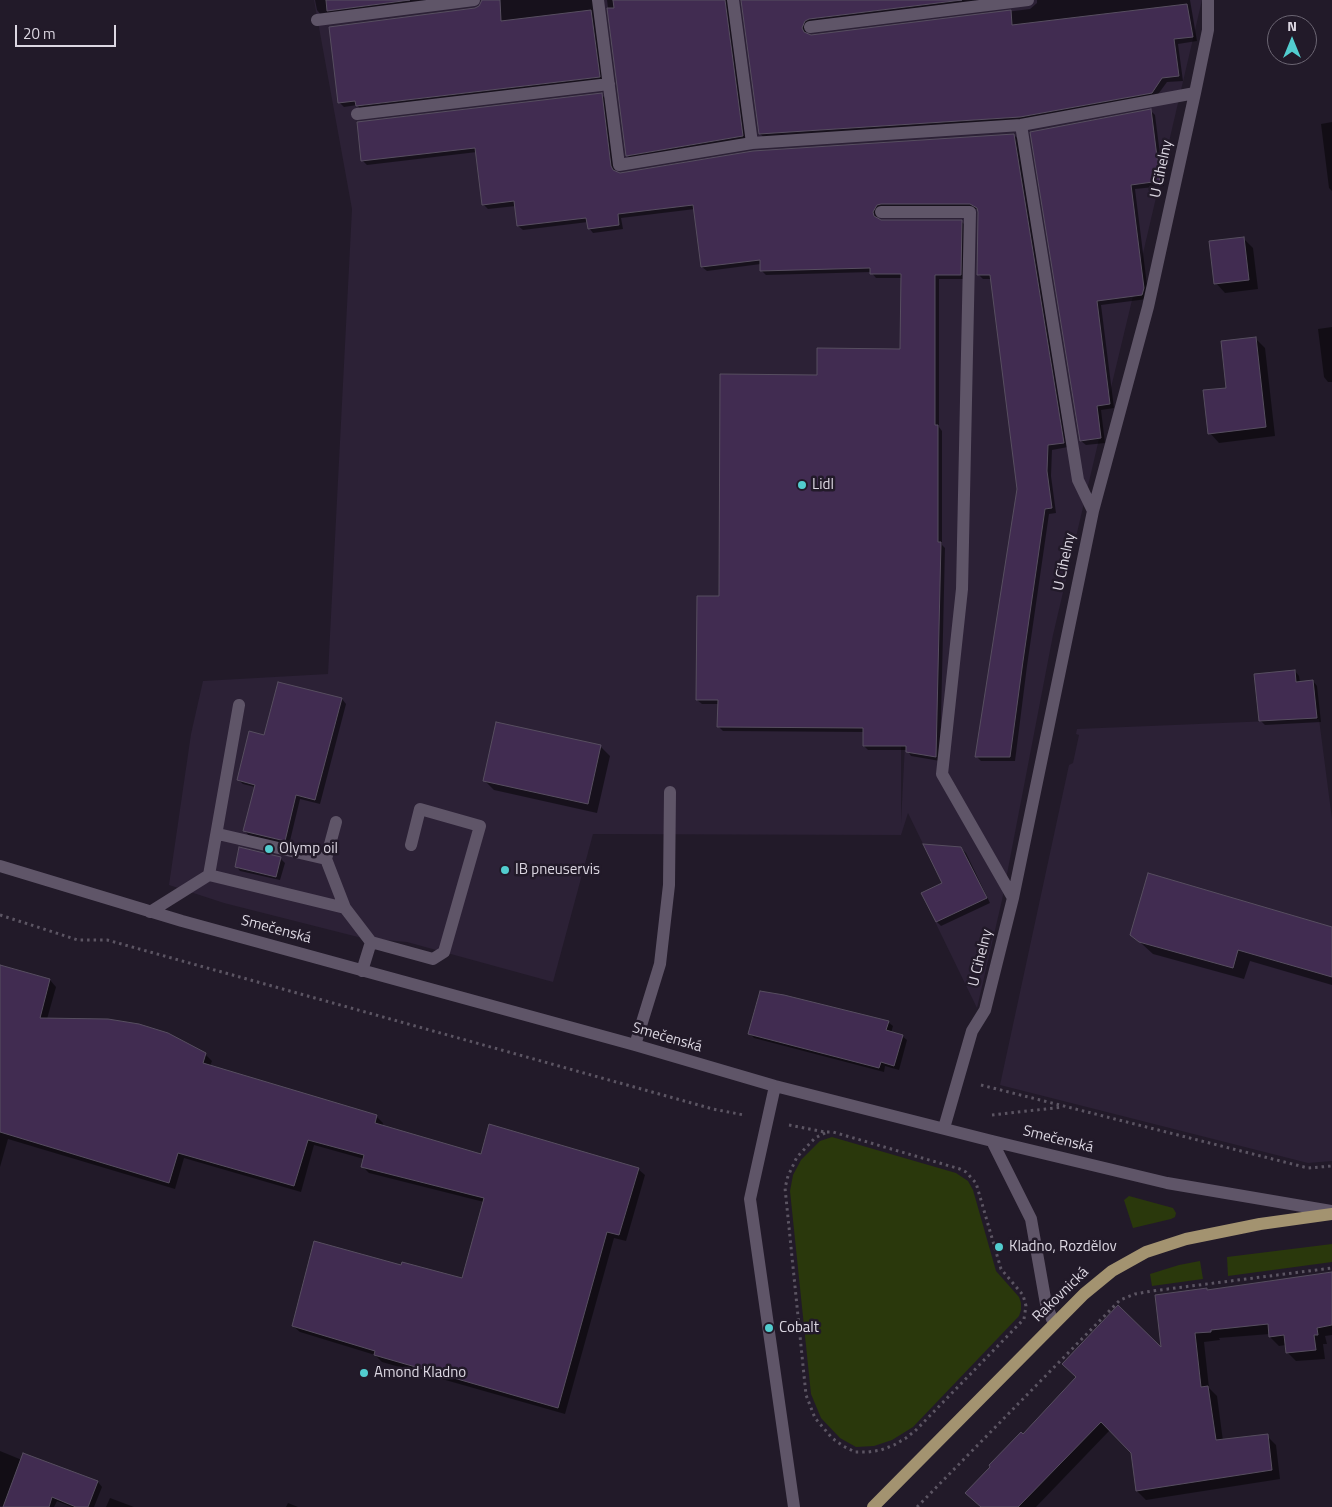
<!DOCTYPE html>
<meta charset="utf-8">
<style>
body{margin:0}
#map{position:relative;width:1332px;height:1507px;overflow:hidden;background:#221a29;font-family:"Titillium Web",sans-serif}
canvas{display:block}
.north{position:absolute;left:1267px;top:15px;width:50px;height:50px;box-sizing:border-box;background:#221a29;border:1px solid #6c6673;border-radius:50%;rotate:0deg;font-size:14px;font-weight:700;line-height:20px;text-align:center;color:#dcd7e2}
.north::after{content:'';display:block;margin:auto;width:18px;height:22px;background:#52cdcf;clip-path:polygon(50% 0,100% 100%,50% 72%,0 100%)}
.scale{position:absolute;left:15px;top:25px;width:101px;height:22px;box-sizing:border-box;border:2px solid #dcd7e2;border-top:0;padding-left:6px;font-size:15px;line-height:18px;white-space:nowrap;color:#dcd7e2;-webkit-text-stroke:4px #221a29;paint-order:stroke}
</style>
<div id="map">
<canvas width="1332" height="1507"></canvas>
<div class="north">N</div>
<div class="scale">20 m</div>
</div>
<script>
const ctx = document.querySelector('canvas').getContext('2d');
ctx.lineJoin = 'round';
function fillPath(path, color) { ctx.fillStyle = color; ctx.fill(path, 'evenodd'); }
const toPath = rows => new Path2D(rows.map(r => 'M' + r).join(''));
function stroke(path, color, width, dash) { ctx.strokeStyle = color; ctx.lineWidth = width; ctx.lineCap = dash ? 'butt' : 'round'; ctx.setLineDash(dash || []); ctx.stroke(path); }
function write(font, color, halo, rows, align = 'center') {
  ctx.font = font + ' "Titillium Web",sans-serif'; ctx.lineWidth = 5; ctx.setLineDash([]); ctx.textBaseline = 'middle'; ctx.strokeStyle = halo; ctx.fillStyle = color; for (const [text, x, y, turn = 0] of rows) {
    ctx.save(); ctx.translate(x, y); ctx.rotate((+turn || 0) * Math.PI / 180); ctx.textAlign = isNaN(turn) ? turn : align; if (halo) ctx.strokeText(text, 0, 0); ctx.fillText(text, 0, 0); ctx.restore();
  }
}
const built = toPath([
 [314,0,1202,0,1141,262,1145,294,1133,296,1109,396,1110,404,1097,406,1101,438,1099,439,1053,635,1002,900,977,1008,921,893,942,883,908,813,901,835,593,834,553,982,407,942,362,938,224,903,169,885,191,734,203,681,328,674,352,209],
 [901,539,906,724,901,823],
 [1319,719,1332,819,1332,1161,1308,1163,1000,1085,1069,765,1073,763,1079,735,1076,734,1077,729]
]);
const green = toPath([
 [832,1137,956,1173,968,1181,973,1190,996,1271,1019,1297,1021,1303,1021,1310,1019,1316,913,1427,892,1440,874,1446,856,1447,840,1438,821,1418,811,1394,790,1191,793,1175,801,1160,820,1141],
 [1129,1196,1173,1208,1176,1213,1175,1217,1171,1219,1133,1228,1124,1200],
 [1332,1244,1332,1262,1228,1276,1227,1257],
 [1200,1261,1203,1279,1152,1286,1150,1274,1179,1265]
]);
const shadow = toPath([
 [315,0,444,0,321,15,317,10],
 [483,0,597,0,603,81,361,110,357,105,344,107,339,102,476,9,482,4],
 [607,0,731,0,747,140,632,160,627,155],
 [742,0,999,0,807,28,806,34,811,36,1030,9,1037,3,1037,0,1190,0,1197,41,1178,44,1183,81,1167,82,1156,97,1025,121,765,138,760,134],
 [601,94,606,99,615,172,620,174,1014,135,1018,139,1068,447,1052,450,1051,476,1056,513,1049,514,1027,666,1015,761,981,761,977,757,1018,489,992,279,983,279,978,274,979,212,978,209,886,208,881,209,877,217,878,220,881,221,961,221,966,226,965,279,939,279,939,427,942,431,942,545,945,548,940,761,911,756,907,750,868,750,864,746,864,732,723,731,718,726,719,704,702,704,697,700,720,597,818,376,901,350,902,278,876,278,871,272,766,275,761,270,761,264,707,271,702,267,695,209,621,218,623,229,593,233,589,228,588,222,523,230,518,226,516,206,488,209,483,204,477,152,367,165,362,160],
 [1151,111,1155,115,1164,186,1135,189,1148,293,1147,299,1101,305,1114,408,1101,410,1105,443,1086,445,1081,441,1032,133],
 [1332,122,1332,191,1329,188,1321,124],
 [1243,238,1253,248,1258,289,1225,293,1216,283],
 [1332,327,1332,382,1328,382,1324,377,1318,329],
 [1255,338,1265,348,1275,436,1219,443,1210,433,1227,389],
 [1295,671,1299,676,1300,683,1313,681,1317,686,1321,722,1265,725,1260,720],
 [279,683,342,699,346,704,320,804,300,799,289,845,249,836,245,831,255,787,243,784,238,780,265,736],
 [600,746,610,756,597,813,494,790,484,780],
 [961,848,966,853,990,903,941,926,937,922,944,884],
 [280,858,285,863,280,880,240,871,236,866],
 [1332,929,1332,985,1250,961,1244,979,1153,954,1131,934],
 [0,966,50,980,56,987,47,1019,205,1054,212,1061,210,1066,376,1116,383,1123,382,1127,482,1156,638,1169,645,1175,626,1241,614,1238,565,1414,382,1362,375,1355,300,1332,293,1326,402,1267,463,1280,484,1202,369,1173,362,1166,364,1159,314,1145,301,1192,184,1158,175,1189,8,1139,0,1167],
 [888,1022,893,1026,891,1033,902,1036,907,1040,899,1070,885,1066,884,1072,754,1038,750,1034],
 [1332,1273,1332,1335,1325,1336,1327,1344,1323,1344,1325,1359,1296,1361,1287,1352,1286,1345,1279,1346,1270,1337,1270,1334,1219,1338,1220,1340,1204,1342,1209,1388,1217,1396,1223,1441,1267,1436,1276,1445,1280,1479,1146,1500,1137,1491,1133,1452,1110,1430,1036,1507,982,1507,1023,1436,1162,1350,1208,1291],
 [0,1451,22,1460,24,1455,98,1482,102,1487,94,1507,72,1507,57,1501,54,1507,0,1506],
 [110,1498,134,1507,106,1507],
 [288,1503,298,1507,286,1507]
]);
const building = toPath([
 [326,0,410,0,327,11,326,0],
 [482,0,500,0,501,21,591,10,600,77,356,106,355,101,338,103,329,27,475,8,479,6,482,0],
 [613,0,725,0,743,136,626,156,607,8,614,8,613,0],
 [741,0,962,0,809,19,805,21,802,28,804,32,811,35,1011,10,1012,25,1187,4,1193,37,1174,39,1179,76,1162,78,1152,93,1020,117,759,134,741,0],
 [602,93,611,166,613,170,620,173,753,151,1014,134,1064,443,1048,445,1047,471,1052,508,1045,509,1023,661,1010,757,975,757,1017,489,990,275,977,275,978,212,977,208,970,204,881,204,877,205,873,212,874,216,881,220,962,220,961,275,935,275,935,425,938,425,938,542,941,542,936,757,906,752,906,746,863,746,863,728,717,727,718,700,696,700,697,596,719,596,720,374,817,375,817,348,900,349,901,274,870,274,870,268,760,271,760,260,701,267,693,205,618,214,619,225,588,229,586,218,517,226,514,201,482,205,475,148,361,161,357,122,602,93],
 [1151,109,1160,181,1131,185,1144,288,1142,295,1097,301,1110,404,1097,406,1101,438,1080,441,1030,132,1151,109],
 [1244,237,1249,280,1214,284,1209,241,1244,237],
 [1256,337,1266,427,1208,434,1203,390,1226,388,1221,341,1256,337],
 [1295,670,1296,682,1313,680,1317,718,1259,721,1254,674,1295,670],
 [278,682,342,698,315,800,296,795,285,841,243,831,255,785,237,780,249,731,264,735,278,682],
 [496,722,601,745,588,804,483,781,496,722],
 [923,844,961,847,987,898,936,922,921,893,942,883,923,844],
 [239,847,281,857,276,877,235,867,239,847],
 [1148,873,1332,927,1332,977,1238,950,1233,968,1139,942,1130,935,1148,873],
 [0,965,50,979,40,1018,108,1019,139,1024,168,1033,206,1053,203,1063,377,1115,375,1123,481,1154,489,1124,639,1168,619,1235,607,1232,558,1408,374,1355,375,1351,292,1326,314,1241,401,1265,402,1262,462,1278,484,1198,361,1167,364,1155,308,1140,294,1186,178,1153,169,1183,0,1132,0,965],
 [760,991,784,995,889,1021,886,1030,903,1035,894,1066,881,1062,879,1068,748,1034,760,991],
 [1332,1272,1332,1325,1317,1328,1318,1335,1314,1335,1316,1350,1286,1353,1284,1335,1269,1337,1268,1324,1211,1330,1211,1332,1195,1333,1201,1387,1208,1386,1216,1440,1268,1434,1272,1470,1136,1491,1131,1453,1101,1422,1018,1507,981,1507,965,1493,990,1467,989,1465,1021,1432,1023,1434,1076,1377,1062,1364,1118,1305,1161,1347,1155,1295,1207,1288,1207,1290,1332,1272],
 [23,1453,98,1481,88,1507,76,1507,52,1497,49,1507,3,1507,23,1453]
]);
const path = toPath([
 [0,915,78,940,107,940,713,1109,744,1115],
 [981,1085,1308,1168,1332,1166],
 [992,1115,1063,1107],
 [789,1125,825,1132],
 [827,1132,833,1132,960,1169,966,1172,976,1183,1001,1269,1023,1295,1026,1306,1024,1319,916,1430,906,1438,894,1445,881,1450,868,1452,855,1452,843,1446,832,1438,815,1418,806,1395,785,1188,788,1176,797,1157,815,1138,827,1132],
 [917,1507,1120,1300,1135,1294,1152,1291,1332,1268]
]);
const minor = toPath([
 [598,0,619,165,752,143,1021,125,1195,93],
 [733,0,752,143],
 [317,20,474,0],
 [810,27,1028,0],
 [357,114,609,84],
 [1021,125,1078,480,1093,511],
 [881,212,970,212,962,589,942,774,1013,898],
 [336,822,326,859,345,908],
 [218,834,326,859],
 [0,866,182,921,635,1045,775,1086,992,1141,1167,1183,1332,1211],
 [209,875,239,705],
 [150,912,209,875,345,908,371,942],
 [362,971,371,942,433,959,444,952,480,826,420,809,411,845],
 [635,1045,660,964,669,885,670,792],
 [775,1086,750,1199,794,1507],
 [944,1128,972,1031,985,1010,1013,898,1093,511,1148,307,1195,93,1208,30,1208,0],
 [992,1141,1031,1219,1046,1304,1054,1324]
]);
const major = toPath([
 [873,1507,1084,1294,1112,1271,1146,1252,1186,1239,1260,1224,1332,1214]
]);
const markers = [
 [802,485,5,"#52cdcf"],
 [269,849,5,"#52cdcf"],
 [505,870,5,"#52cdcf"],
 [999,1247,5,"#52cdcf"],
 [769,1328,5,"#52cdcf"],
 [364,1373,5,"#52cdcf"]
];
const streetNames = [
 ["U Cihelny",1162,169,-78],
 ["U Cihelny",1065,562,-78],
 ["Smečenská",276,930,15],
 ["U Cihelny",981,958,-76],
 ["Smečenská",667,1038,16],
 ["Smečenská",1058,1140,14],
 ["Rakovnická",1061,1295,-44]
];
const poiNames = [
 ["Lidl",812,485],
 ["Olymp oil",279,849],
 ["IB pneuservis",515,870],
 ["Kladno, Rozdělov",1009,1247],
 ["Cobalt",779,1328],
 ["Amond Kladno",374,1373]
];
fillPath(built, '#2c2136');
fillPath(green, '#2a380c');
fillPath(shadow, '#0007');
fillPath(building, '#412c51');
stroke(building, '#574e60', 1);
stroke(path, '#5c5563', 3, [2.5, 4]);
stroke(minor, '#5f5568', 12);
stroke(major, '#a39370', 12);
for (const [x, y, r, color] of markers) { const dot = new Path2D(); dot.arc(x, y, r, 0, 2 * Math.PI); ctx.fillStyle = color; ctx.fill(dot); stroke(dot, '#221a29', 2); }
write('15px', '#dcd7e2', '#221a29', streetNames);
write('15px', '#dcd7e2', '#221a29', poiNames, 'left');
</script>
